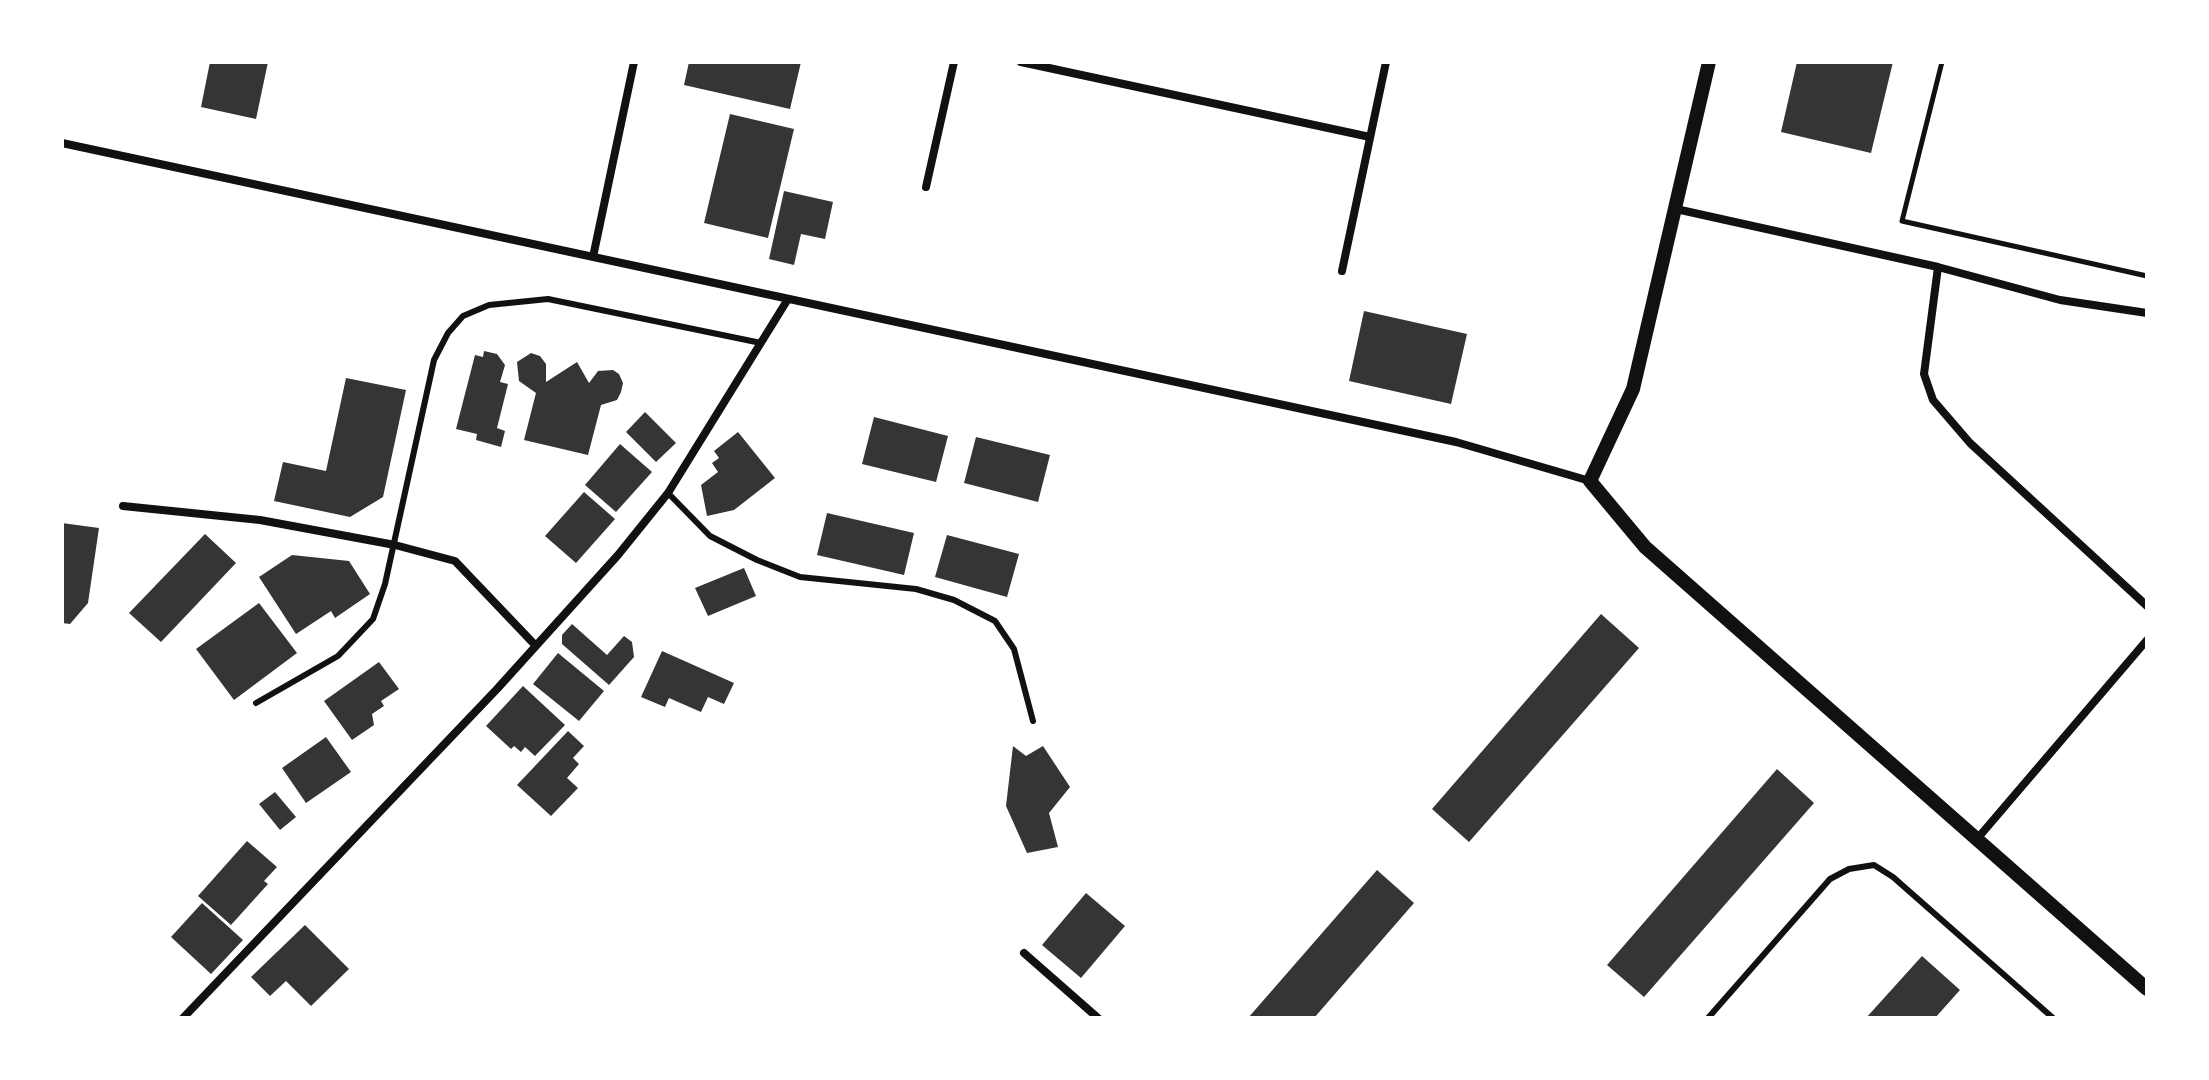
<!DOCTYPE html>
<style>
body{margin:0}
#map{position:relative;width:2209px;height:1080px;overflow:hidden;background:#fff;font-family:"Alegreya Sans",sans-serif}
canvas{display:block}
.frame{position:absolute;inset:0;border:64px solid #fff;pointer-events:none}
</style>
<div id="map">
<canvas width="2209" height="1080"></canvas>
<div class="frame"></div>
</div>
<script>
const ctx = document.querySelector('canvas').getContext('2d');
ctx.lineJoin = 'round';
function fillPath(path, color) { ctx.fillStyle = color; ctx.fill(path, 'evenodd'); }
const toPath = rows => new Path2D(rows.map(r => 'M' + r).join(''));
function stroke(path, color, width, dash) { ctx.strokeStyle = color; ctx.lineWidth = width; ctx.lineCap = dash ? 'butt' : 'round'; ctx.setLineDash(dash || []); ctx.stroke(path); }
const building = toPath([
 [210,62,268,62,256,119,201,107],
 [689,62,801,62,790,109,684,85],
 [1797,62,1893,62,1871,153,1781,132],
 [730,114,794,129,768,238,704,223],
 [784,191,833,202,825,239,801,234,794,265,769,259],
 [1364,311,1467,334,1451,404,1349,381],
 [484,351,497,354,505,365,500,382,508,384,497,428,505,431,501,447,476,440,477,434,456,429,475,355,483,357],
 [531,353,540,356,546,364,546,382,577,362,589,383,598,371,613,370,619,374,623,383,621,392,617,400,601,405,588,455,524,440,536,393,519,381,517,362],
 [346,378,406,390,383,497,350,517,274,501,283,462,326,471],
 [645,412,676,443,656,462,626,432],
 [874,417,948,436,936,482,862,464],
 [738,432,775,478,734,510,707,516,701,485,718,472,712,463,719,458,714,451],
 [976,437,1050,455,1038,502,964,483],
 [620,444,652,472,616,512,585,485],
 [584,492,615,519,576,563,545,536],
 [827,513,914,533,904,575,817,555],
 [62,523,99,528,88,603,70,624,62,623],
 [205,534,236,563,161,642,129,613],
 [947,535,1019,554,1007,597,935,577],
 [292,555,349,561,370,594,335,618,331,611,296,634,259,577],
 [744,568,756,596,708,616,695,588],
 [259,603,297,653,234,700,196,649],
 [1601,614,1639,648,1469,842,1432,809],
 [572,624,607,655,624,636,632,642,634,657,609,685,562,644,562,635],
 [662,651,734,683,724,704,708,697,701,712,669,698,665,707,641,697],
 [558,653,604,691,579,721,533,684],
 [379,662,399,689,381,701,384,706,372,714,374,725,352,740,324,701],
 [523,686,565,725,535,756,525,747,521,752,514,746,511,749,486,726],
 [568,731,584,746,573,758,579,764,567,778,578,788,551,816,517,785],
 [326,737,351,772,306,803,282,768],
 [1013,746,1026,756,1043,746,1070,787,1049,813,1058,847,1027,853,1006,806],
 [1777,769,1814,803,1644,997,1607,965],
 [275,792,296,817,280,830,259,804],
 [247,841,277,867,264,881,268,884,231,925,198,896],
 [1377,870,1414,903,1314,1018,1248,1018],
 [1086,893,1125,926,1081,978,1042,945],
 [202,903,243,940,211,974,171,937],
 [305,925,349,969,311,1006,286,981,270,996,251,977],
 [1922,956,1960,990,1935,1018,1866,1018]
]);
const path = toPath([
 [1942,62,1902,221,2147,276]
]);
const service = toPath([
 [668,493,710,536,757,560,800,577,916,589,954,600,995,621,1014,649,1033,721],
 [256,703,338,656,373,619,385,584,434,360,448,333,463,316,489,305,548,299,761,343],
 [1708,1018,1830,879,1849,869,1874,865,1893,877,2053,1018]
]);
const minor = toPath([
 [1021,62,1370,137],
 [62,143,1456,442,1590,481],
 [926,187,954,62],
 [1676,209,1938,267,2060,300,2147,313],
 [593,257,634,62],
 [1938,267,1924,374,1933,400,1970,443,2147,606],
 [1342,271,1386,62],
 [123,506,260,520,395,545,455,561,536,646],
 [1977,839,2147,640],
 [1024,953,1098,1018],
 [183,1018,497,689,618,555,668,493,788,299]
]);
const tertiary = toPath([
 [1709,62,1633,389,1590,481,1645,547,2147,989]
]);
fillPath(building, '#353535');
stroke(path, '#111', 5);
stroke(service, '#111', 6);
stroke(minor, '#111', 8);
stroke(tertiary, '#111', 14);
</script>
